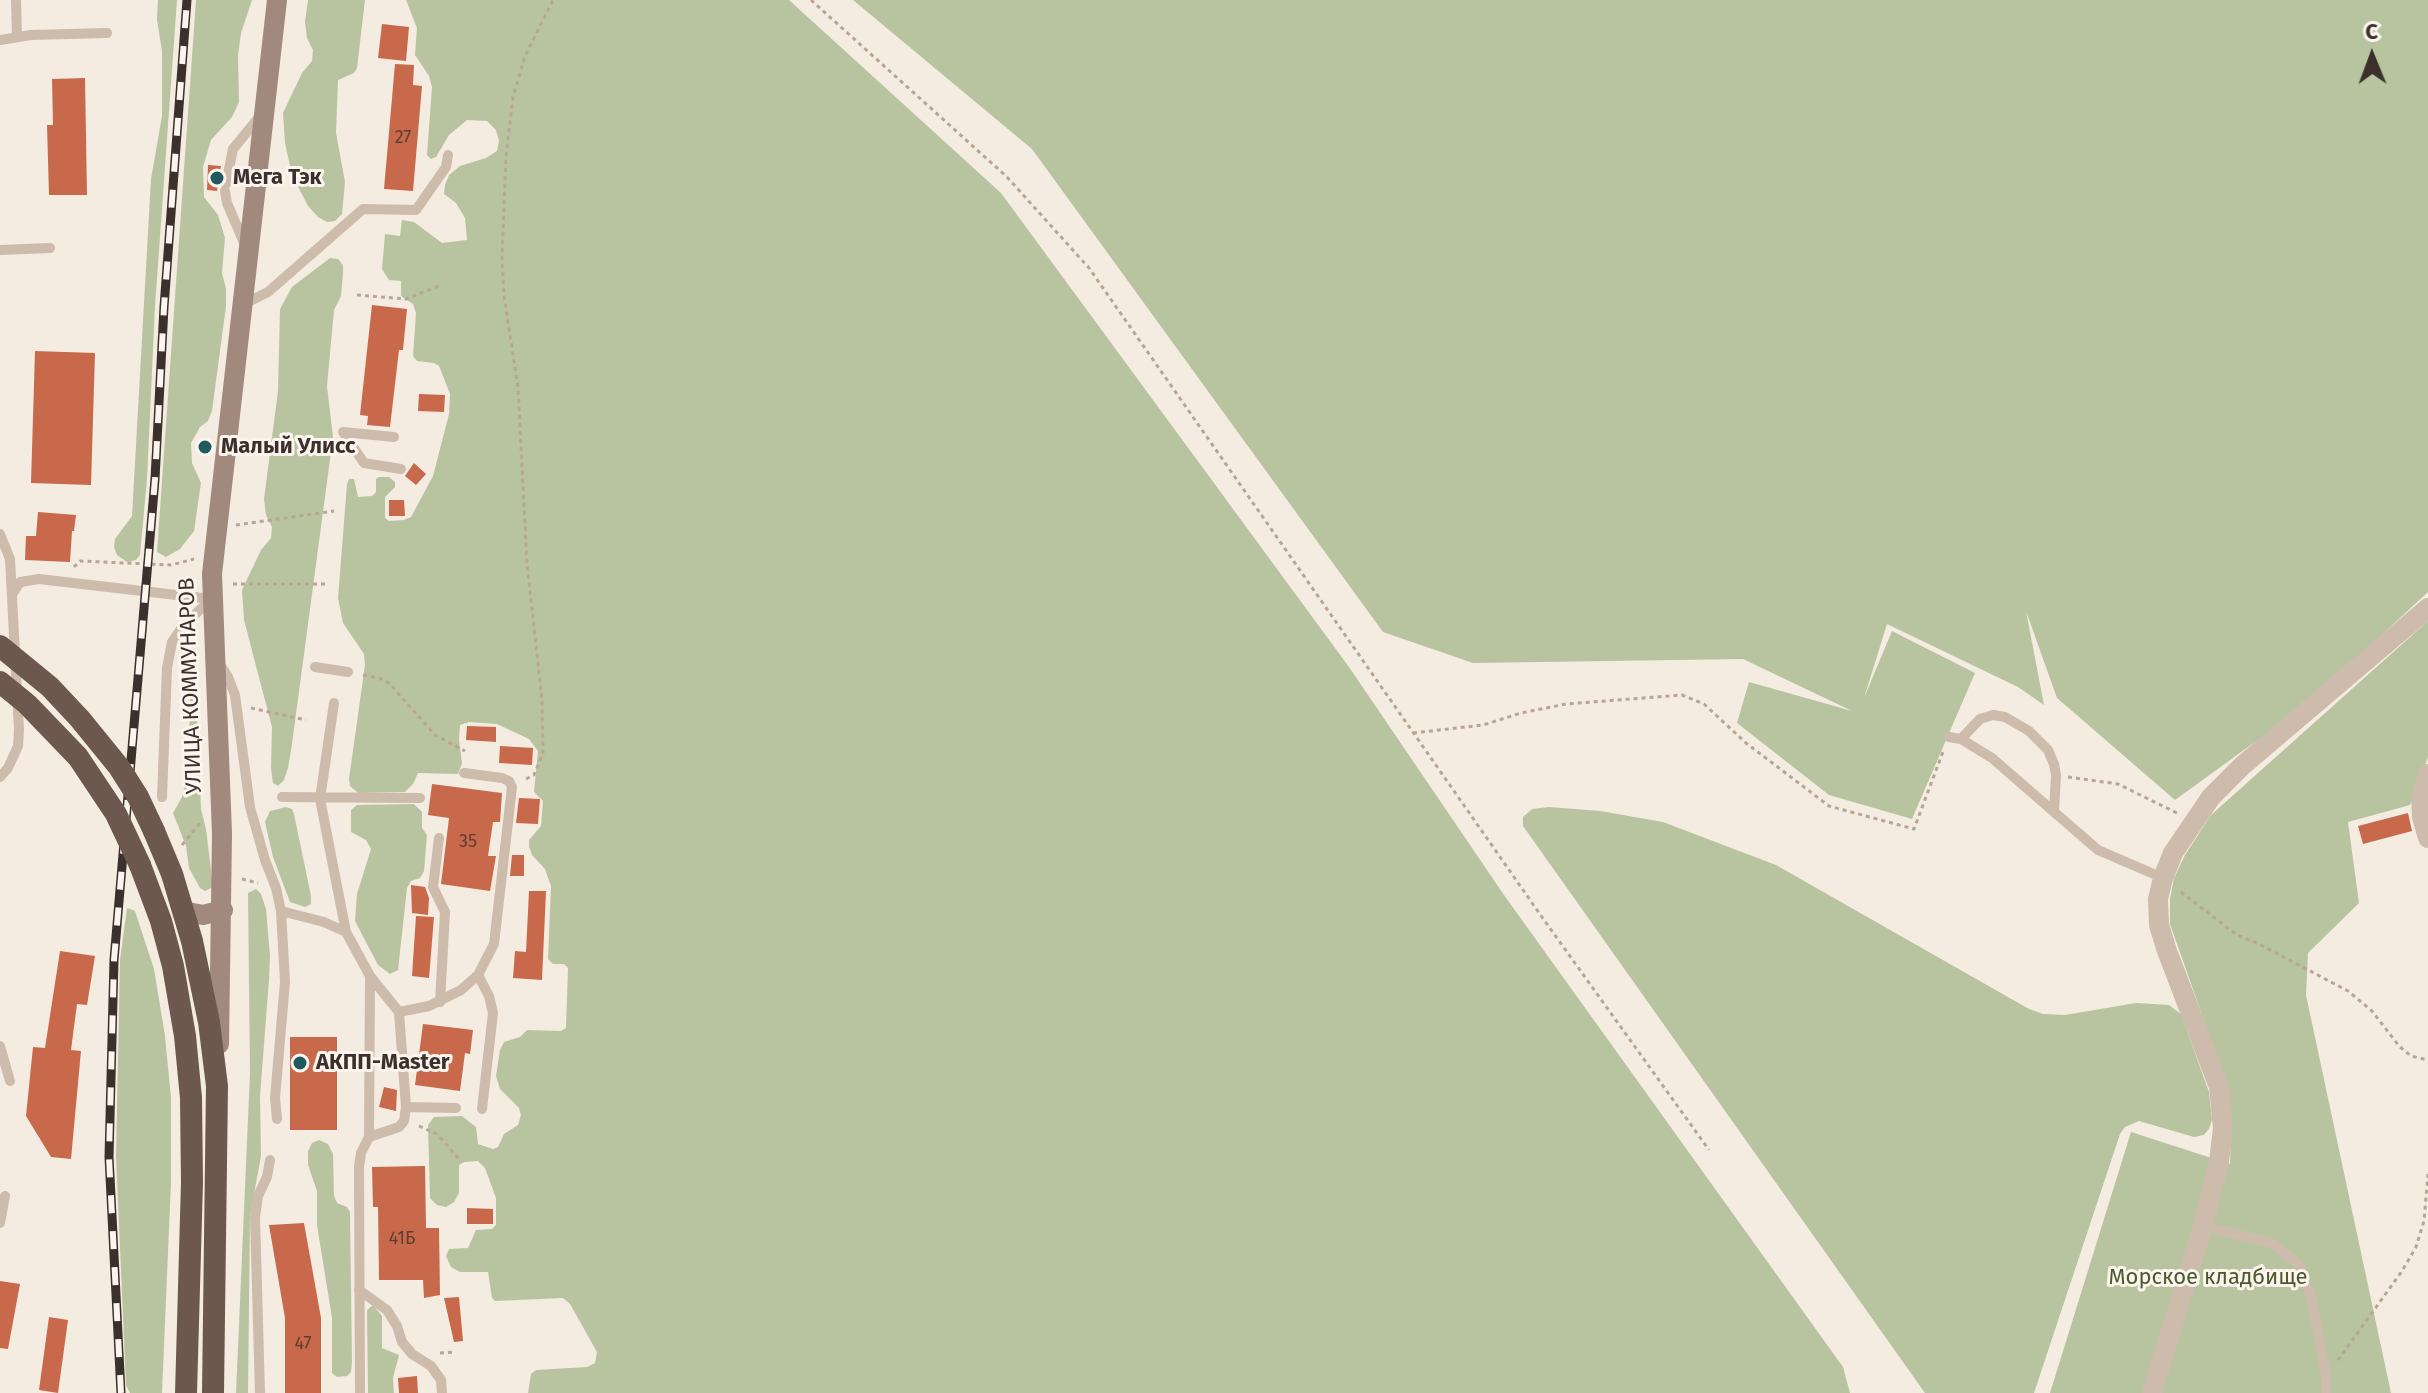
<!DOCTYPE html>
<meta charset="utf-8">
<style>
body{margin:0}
#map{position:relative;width:2428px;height:1393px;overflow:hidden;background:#f4ebe1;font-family:"Fira Sans",sans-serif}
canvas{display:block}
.north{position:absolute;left:2332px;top:16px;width:80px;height:80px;-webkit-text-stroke:6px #fbf5ee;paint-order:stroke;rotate:359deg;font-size:22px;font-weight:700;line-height:32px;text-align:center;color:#3b302b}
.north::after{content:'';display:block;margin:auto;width:28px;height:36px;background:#3b302b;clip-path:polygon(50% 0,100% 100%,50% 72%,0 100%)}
</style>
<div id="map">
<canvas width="2428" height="1393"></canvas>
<div class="north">С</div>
</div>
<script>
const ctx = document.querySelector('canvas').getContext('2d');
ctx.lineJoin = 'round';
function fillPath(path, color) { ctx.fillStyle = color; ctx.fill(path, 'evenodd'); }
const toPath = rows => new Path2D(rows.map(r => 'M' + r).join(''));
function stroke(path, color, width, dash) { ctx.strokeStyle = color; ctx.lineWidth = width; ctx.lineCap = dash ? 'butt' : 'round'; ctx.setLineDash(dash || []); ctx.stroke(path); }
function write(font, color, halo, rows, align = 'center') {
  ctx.font = font + ' "Fira Sans",sans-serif'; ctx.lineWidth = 6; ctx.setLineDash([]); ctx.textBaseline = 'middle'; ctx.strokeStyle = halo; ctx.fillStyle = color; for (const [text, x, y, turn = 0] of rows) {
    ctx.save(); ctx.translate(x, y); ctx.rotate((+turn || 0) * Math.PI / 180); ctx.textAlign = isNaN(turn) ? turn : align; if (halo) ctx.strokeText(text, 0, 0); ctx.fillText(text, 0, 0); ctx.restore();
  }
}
const green = toPath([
 [158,0,177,0,155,306,147,479,140,555,136,560,127,562,117,555,114,547,115,539,132,516,151,179,162,116,162,51,157,20],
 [196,0,252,0,241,33,238,56,239,102,232,117,211,140,203,167,204,197,218,215,225,238,222,273,226,289,226,306,212,411,208,421,200,427,191,443,192,463,201,483,194,531,180,549,166,557,157,552],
 [308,0,365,0,357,68,354,73,338,80,336,133,345,182,342,214,335,221,327,222,318,217,308,206,292,175,285,143,283,113,302,73,312,61,313,50,307,38,305,22],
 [406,0,789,0,1001,193,1349,667,1504,895,1843,1367,1850,1393,528,1393,531,1374,536,1370,587,1367,595,1363,597,1352,570,1304,563,1298,495,1301,492,1298,488,1272,460,1272,451,1267,446,1256,449,1249,468,1248,476,1230,492,1229,496,1225,496,1198,485,1168,478,1161,464,1162,459,1165,459,1193,454,1202,446,1207,437,1205,430,1198,428,1125,434,1117,462,1116,476,1127,478,1144,493,1149,498,1147,504,1134,518,1125,521,1115,519,1108,500,1089,496,1076,500,1050,504,1042,520,1037,527,1030,561,1031,566,1028,568,968,564,964,553,964,548,959,551,886,545,869,532,855,529,847,529,840,541,826,543,801,534,792,538,751,529,739,497,724,469,722,460,725,459,740,462,763,458,774,418,773,413,784,405,792,358,793,350,786,349,779,365,665,364,654,343,623,338,598,347,484,349,479,354,479,358,497,372,496,376,492,376,479,379,477,389,477,395,482,395,487,385,497,385,518,389,521,404,520,411,517,433,476,449,414,450,394,439,366,434,363,417,361,413,356,416,313,413,304,401,296,401,281,389,280,382,269,385,234,400,236,402,220,414,222,442,243,467,240,465,218,456,203,444,194,445,185,449,175,460,166,486,158,497,151,499,141,496,130,487,121,467,120,449,135,436,157,431,159,427,155,432,87,429,76,415,55,417,28],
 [853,0,2428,0,2428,592,2306,705,2175,800,2057,698,2026,611,2044,705,2018,687,1887,624,1864,698,1892,631,1975,673,1912,819,1829,795,1737,723,1749,682,1852,711,1743,659,1473,663,1383,632,1032,149],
 [330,258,338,259,343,265,343,273,341,296,334,310,327,386,333,437,292,744,288,768,284,780,278,786,273,783,271,768,272,727,244,620,242,590,261,550,271,538,272,527,266,515,264,499,278,391,280,309,292,287],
 [2428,621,2428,757,2410,805,2348,822,2359,903,2308,953,2306,995,2391,1393,2050,1393,2131,1132,2230,1164,2231,1128,2227,1086,2170,924,2170,899,2174,878,2185,855,2211,815],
 [190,682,193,682,196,692,201,809,206,829,213,887,205,891,200,888,189,868,186,846,173,813,182,797,189,770],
 [414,804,422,812,422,828,427,835,424,871,420,878,411,881,407,888,398,970,390,974,378,965,355,921,357,894,371,849,366,840,351,832,351,810,357,805],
 [286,807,292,809,294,814,311,896,311,904,305,907,290,902,273,857,267,831,265,822,270,811],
 [1549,807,1600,811,1663,822,1776,865,2029,1009,2043,1014,2065,1015,2136,1003,2169,1005,2181,1014,2209,1092,2212,1120,2209,1129,2204,1135,2194,1137,2139,1121,2125,1127,2120,1134,2034,1393,1925,1393,1523,826,1523,817,1532,809],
 [256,889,261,894,266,909,270,956,269,980,260,1096,261,1156,250,1216,248,1393,236,1393,250,1073,248,893],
 [127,908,135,911,154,969,165,1036,171,1098,171,1182,162,1393,130,1393,126,1385,116,1156,120,960],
 [319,1140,328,1144,333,1154,334,1196,337,1203,347,1207,350,1212,352,1362,351,1372,347,1376,337,1377,332,1373,332,1318,317,1225,317,1191,308,1165,308,1151,312,1143],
 [373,1305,382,1316,382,1348,399,1355,393,1378,394,1393,368,1393,367,1310]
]);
const building = toPath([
 [382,24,409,27,406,61,378,58],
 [395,64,414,65,413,85,422,86,413,191,384,189],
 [85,78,87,195,49,195,47,125,53,125,52,79],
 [208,165,221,166,217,191,207,190],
 [372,305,407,309,403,350,399,350,390,427,367,425,368,416,360,415],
 [35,351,95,353,91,485,31,483],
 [419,394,445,395,444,412,418,411],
 [414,463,426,474,416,485,405,476],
 [389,500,404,500,405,516,389,516],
 [38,512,76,515,74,531,72,531,70,562,25,560,26,536,36,536],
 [467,726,496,727,496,742,466,740],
 [500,746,533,748,532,765,499,763],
 [432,784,502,793,500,822,493,822,488,856,496,856,490,891,441,884,449,818,428,815],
 [519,798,540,799,538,824,516,823],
 [2408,813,2412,831,2363,844,2358,826],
 [512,855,524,855,524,876,510,876],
 [411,885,425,887,429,898,428,915,412,913],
 [529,891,546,891,542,980,513,978,515,951,526,952],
 [416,916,434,917,429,978,412,976],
 [60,951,95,956,87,1005,77,1004,71,1050,81,1051,71,1159,51,1157,26,1116,33,1047,45,1048],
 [423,1024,473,1030,470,1054,465,1053,460,1091,415,1085],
 [290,1037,337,1037,337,1130,290,1130],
 [384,1087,397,1090,396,1111,379,1107],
 [425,1166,426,1228,439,1228,440,1295,424,1298,423,1280,379,1280,378,1207,373,1207,372,1167],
 [467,1208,493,1209,493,1224,467,1224],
 [304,1223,321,1318,321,1393,285,1393,285,1318,269,1225],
 [0,1281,20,1284,8,1349,0,1348],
 [459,1297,463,1341,454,1342,444,1298],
 [49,1317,68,1320,58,1393,39,1390],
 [417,1376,418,1393,399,1393,398,1378]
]);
const path = toPath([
 [811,0,1007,177,1089,268,1544,920,1709,1150],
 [357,295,406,299,441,285],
 [236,525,334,511],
 [74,567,80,561,171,565,194,559],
 [233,584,326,584],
 [363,675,379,678,389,683,435,735,465,751],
 [251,708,306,720],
 [1413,733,1483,725,1521,713,1566,704,1682,695,1704,704,1746,743,1829,806,1914,829,1944,749],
 [2068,777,2118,784,2177,813],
 [526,779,534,775,543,753,542,700,527,564,518,387,504,296,502,257,506,156,513,97,525,56,553,0],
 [182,845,200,823],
 [242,879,258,883],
 [2181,892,2237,935,2257,943,2348,991,2372,1011,2399,1046,2411,1056,2428,1060],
 [419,1126,437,1134,461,1161],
 [440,1353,455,1352],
 [2338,1360,2402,1271,2416,1247,2424,1221,2428,1174]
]);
const service = toPath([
 [16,0,17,36],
 [0,40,31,35,107,33],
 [226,184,233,149,260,116],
 [225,191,227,203,245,245],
 [0,250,50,248],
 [242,305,268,292,363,209,416,210,446,167,448,155],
 [343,432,364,463,401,469],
 [343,432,394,437],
 [0,534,10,559,19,730,18,746,8,768,0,777],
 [13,593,20,582,39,579,211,599],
 [219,663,228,677,235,695,250,807,265,860,276,888,281,911,285,982,275,1098,277,1119],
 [315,667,348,672],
 [334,703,320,799,346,932],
 [1949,737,1961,739,1992,758,2098,850,2163,878],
 [1961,739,1980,719,1993,715,2005,717,2029,731,2048,750,2054,764,2056,775,2054,811],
 [162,797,167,668,172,642,183,626,211,599],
 [282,797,420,798],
 [439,838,433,887,445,912,440,1002],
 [281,911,324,922,346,932,370,976,369,1137,361,1153,359,1167,360,1393],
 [478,975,489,996,493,1013,482,1109],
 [399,1012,429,1006,461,990,478,975,494,944,512,787,509,781,502,778,464,773],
 [0,1046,10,1081],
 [406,1107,456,1108],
 [369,1137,399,1127,404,1121,406,1107,399,1012,370,976],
 [0,1223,5,1196],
 [2203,1226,2272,1243,2298,1264,2311,1296,2326,1376,2326,1393],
 [359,1290,387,1310,397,1326,402,1342,412,1354,431,1366,441,1380,442,1393],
 [260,1393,255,1217,258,1196,267,1177,270,1160]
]);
const minor = toPath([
 [2428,774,2421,797,2422,817,2428,838],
 [2152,1393,2203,1226,2219,1162,2223,1128,2219,1087,2167,951,2159,925,2158,899,2163,878,2173,853,2211,797,2242,766,2428,608]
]);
const secondary = toPath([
 [183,911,203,915,223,910],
 [219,1044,222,834,212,574,277,0]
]);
const trunk = toPath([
 [154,831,172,874,192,941,209,1022,217,1086,213,1393],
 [140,865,161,921,173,966,185,1036,191,1098,192,1182,186,1393]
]);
const rail = toPath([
 [121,1393,109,1157,114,960,155,479,164,307,187,0]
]);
const trunkBridge = toPath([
 [0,646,50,687,80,719,119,767,138,797,154,831],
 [0,682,27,704,78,757,116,814,140,865]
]);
const markers = [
 [217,178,8,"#1f5a5e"],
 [205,447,8,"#1f5a5e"],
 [300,1063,8,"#1f5a5e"]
];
const numberNames = [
 ["27",403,138],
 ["35",468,842],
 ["41Б",402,1239],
 ["47",303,1344]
];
const poiNames = [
 ["Мега Тэк",233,178],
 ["Малый Улисс",221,447],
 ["АКПП-Master",316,1063]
];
const streetNames = [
 ["УЛИЦА КОММУНАРОВ",191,686,-92]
];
const parkNames = [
 ["Морское кладбище",2208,1278]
];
fillPath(green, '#b8c4a0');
fillPath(building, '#c8694b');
stroke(path, '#b9a596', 3, [4, 4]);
stroke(service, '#cdbbac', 10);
stroke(minor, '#cdbbac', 20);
stroke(secondary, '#a18a7d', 20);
stroke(trunk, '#6c584f', 22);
stroke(rail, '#3b302b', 9);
stroke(rail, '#fbf5ee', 6, [18]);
stroke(trunkBridge, '#6c584f', 22);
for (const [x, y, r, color] of markers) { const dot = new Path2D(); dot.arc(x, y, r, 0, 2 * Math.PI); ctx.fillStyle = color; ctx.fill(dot); stroke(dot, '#fbf5ee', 3); }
write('18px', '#5e3e33', null, numberNames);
write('bold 22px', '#3b302b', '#fbf5ee', poiNames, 'left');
write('22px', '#3b302b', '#fbf5ee', streetNames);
write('22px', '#4a5a2e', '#fbf5ee', parkNames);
</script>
